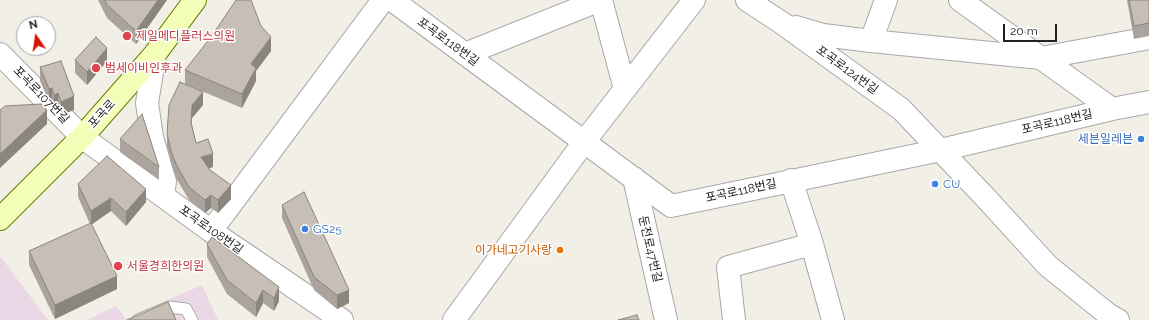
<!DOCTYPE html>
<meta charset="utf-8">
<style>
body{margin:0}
#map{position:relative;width:1149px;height:320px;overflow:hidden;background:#f2efe7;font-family:Raleway,sans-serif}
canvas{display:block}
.north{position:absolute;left:16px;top:16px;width:40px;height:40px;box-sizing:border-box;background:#fff;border:1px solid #a6a6a6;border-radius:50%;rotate:347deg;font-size:11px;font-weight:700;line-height:16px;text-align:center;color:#212121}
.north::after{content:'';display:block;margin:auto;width:14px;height:18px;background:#d21400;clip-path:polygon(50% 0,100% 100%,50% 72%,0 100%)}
.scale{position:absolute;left:1003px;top:24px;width:54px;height:18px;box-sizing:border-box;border:2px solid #212121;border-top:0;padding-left:5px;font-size:12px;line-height:14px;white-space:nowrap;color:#212121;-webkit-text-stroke:3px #fff;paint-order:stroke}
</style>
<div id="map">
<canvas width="1149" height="320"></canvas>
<div class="north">N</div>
<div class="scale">20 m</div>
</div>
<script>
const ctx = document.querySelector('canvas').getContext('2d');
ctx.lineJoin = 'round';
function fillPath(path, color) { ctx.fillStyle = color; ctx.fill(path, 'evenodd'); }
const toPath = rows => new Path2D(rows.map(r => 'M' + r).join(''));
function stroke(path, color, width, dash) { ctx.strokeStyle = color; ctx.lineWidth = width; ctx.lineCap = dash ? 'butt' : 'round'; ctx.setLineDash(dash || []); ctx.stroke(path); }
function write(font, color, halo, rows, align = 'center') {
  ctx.font = font + ' Raleway,"Noto Sans KR",sans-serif'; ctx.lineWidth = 3; ctx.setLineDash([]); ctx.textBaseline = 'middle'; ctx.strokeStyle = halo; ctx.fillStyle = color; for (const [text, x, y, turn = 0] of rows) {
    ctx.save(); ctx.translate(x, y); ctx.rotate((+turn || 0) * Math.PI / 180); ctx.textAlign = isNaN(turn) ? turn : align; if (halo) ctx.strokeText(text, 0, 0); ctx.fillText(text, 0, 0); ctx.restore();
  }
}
const industrial = toPath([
 [0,256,48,320,0,320],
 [202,285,218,320,87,320,116,306,126,319]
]);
const lane = toPath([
 [138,320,169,307,186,309,192,320]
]);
const street = toPath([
 [392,0,671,206,941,150,1112,109,1149,102],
 [601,0,625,89],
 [747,0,782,23,901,109,984,196,1048,266,1109,315,1118,320],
 [960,0,1112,109],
 [796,27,823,35,871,41,1041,58,1149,38],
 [871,41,886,0],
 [0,54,82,137,211,231,342,320],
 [155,54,147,103,152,137,165,181,163,196],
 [465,54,600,0],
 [634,178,666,320],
 [791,180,812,244,833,320],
 [211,231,383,0],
 [454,320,584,142,694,0],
 [734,320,728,267,812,244]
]);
const secondary = toPath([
 [0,219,82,137,112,103,155,54,195,0]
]);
const wall = toPath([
 [98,0,167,0,136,44,107,18],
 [1127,0,1149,0,1149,36,1134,39],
 [271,51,256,71,256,81,242,108,185,84,185,70],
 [75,60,107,61,87,85,75,73],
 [40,67,74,110,61,115,58,107,54,108,52,101,49,102,40,81],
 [203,105,192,118,192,124,196,143,213,167,209,168,231,199,218,213,211,208,205,213,189,200,176,178,171,164,167,147,167,134],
 [120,139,159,167,159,180,120,152],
 [78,184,146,202,126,226,111,211,91,224,117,289,55,319,29,265,29,251,90,224,78,197],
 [282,205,349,303,337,309,314,290,282,218],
 [207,244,279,301,274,311,263,303,256,317,227,294,207,257]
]);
const shadedWall = toPath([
 [158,0,167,0,136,44,136,31],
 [271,37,271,51,256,71,256,81,242,108,242,94,251,64],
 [107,48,107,61,87,85,87,72],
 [52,88,52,101,49,102,49,89],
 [203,92,203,105,192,118,192,105],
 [58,93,58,107,54,108,54,95],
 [74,96,74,110,61,115,61,102],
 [47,110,47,124,0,168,0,154],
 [213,154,213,167,201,171,201,157],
 [231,185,231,199,218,213,218,200],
 [146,189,146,202,126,226,126,212],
 [211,195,211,208,205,213,205,200],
 [111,198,111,211,91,225,91,211],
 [117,276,117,289,55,319,55,305],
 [279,287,279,301,274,311,274,298],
 [263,290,263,303,256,317,256,303],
 [349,290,349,303,337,309,337,295]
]);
const building = toPath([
 [105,0,158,0,136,31,107,5,105,0],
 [236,0,251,0,261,26,271,37,251,64,256,68,242,94,185,70,211,37,236,0],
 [1129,0,1149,0,1149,23,1134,26,1129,0],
 [96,37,107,48,87,72,75,60,96,37],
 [61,61,74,96,61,102,58,93,54,95,52,88,49,89,40,67,61,61],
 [180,82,203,92,192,105,191,123,196,143,208,139,213,154,201,157,210,170,231,185,218,200,211,195,205,200,189,187,176,164,171,151,167,134,169,105,180,82],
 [41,104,47,110,0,154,0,110,5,106,41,104],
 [142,114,159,167,120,139,142,114],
 [107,156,146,189,126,212,111,198,91,211,78,184,107,156],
 [304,192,349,290,337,295,314,277,282,205,304,192],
 [91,223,117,276,55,305,29,251,91,223],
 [212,237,279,287,274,298,263,290,256,303,227,280,207,244,212,237],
 [168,302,176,320,127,320,168,302],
 [637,315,639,320,618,320,637,315]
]);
const markers = [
 [127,36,5,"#e0444e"],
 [96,68,5,"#e0444e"],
 [1141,139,4,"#3f7fe0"],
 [935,184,4,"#3f7fe0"],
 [305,229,4,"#3f7fe0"],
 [560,250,4,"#e8710a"],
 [118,266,5,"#e0444e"]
];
const healthNames = [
 ["제일메디플러스의원",136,36],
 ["범세이비인후과",105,68],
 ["서울경희한의원",127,266]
];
const streetNames = [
 ["포곡로118번길",448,42,36],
 ["포곡로124번길",847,70,36],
 ["포곡로107번길",41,95,46],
 ["포곡로",102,114,-48],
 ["포곡로118번길",1057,122,-13],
 ["포곡로118번길",741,191,-12],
 ["포곡로108번길",211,230,35],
 ["둔전로47번길",650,249,77]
];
const shopNames = [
 ["세븐일레븐",1133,139,"right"],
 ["CU",943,184],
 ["GS25",313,229]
];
const foodNames = [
 ["이가네고기사랑",552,250]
];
fillPath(industrial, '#ebd8e6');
stroke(lane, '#a8a8a8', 13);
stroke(street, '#a8a8a8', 24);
stroke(secondary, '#668000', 24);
stroke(lane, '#fff', 11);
stroke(street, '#fff', 22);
stroke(secondary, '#f4feb9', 22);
fillPath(wall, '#aba39d');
fillPath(shadedWall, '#8b857f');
fillPath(building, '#c7beb6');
stroke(building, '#8b857f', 1);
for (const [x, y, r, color] of markers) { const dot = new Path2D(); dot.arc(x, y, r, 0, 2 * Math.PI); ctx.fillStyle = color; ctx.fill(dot); stroke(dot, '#fff', 1.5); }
write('12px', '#be3a42', '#fff', healthNames, 'left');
write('12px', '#212121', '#fff', streetNames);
write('12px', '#366cbe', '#fff', shopNames, 'left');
write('12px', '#c56008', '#fff', foodNames, 'right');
</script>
